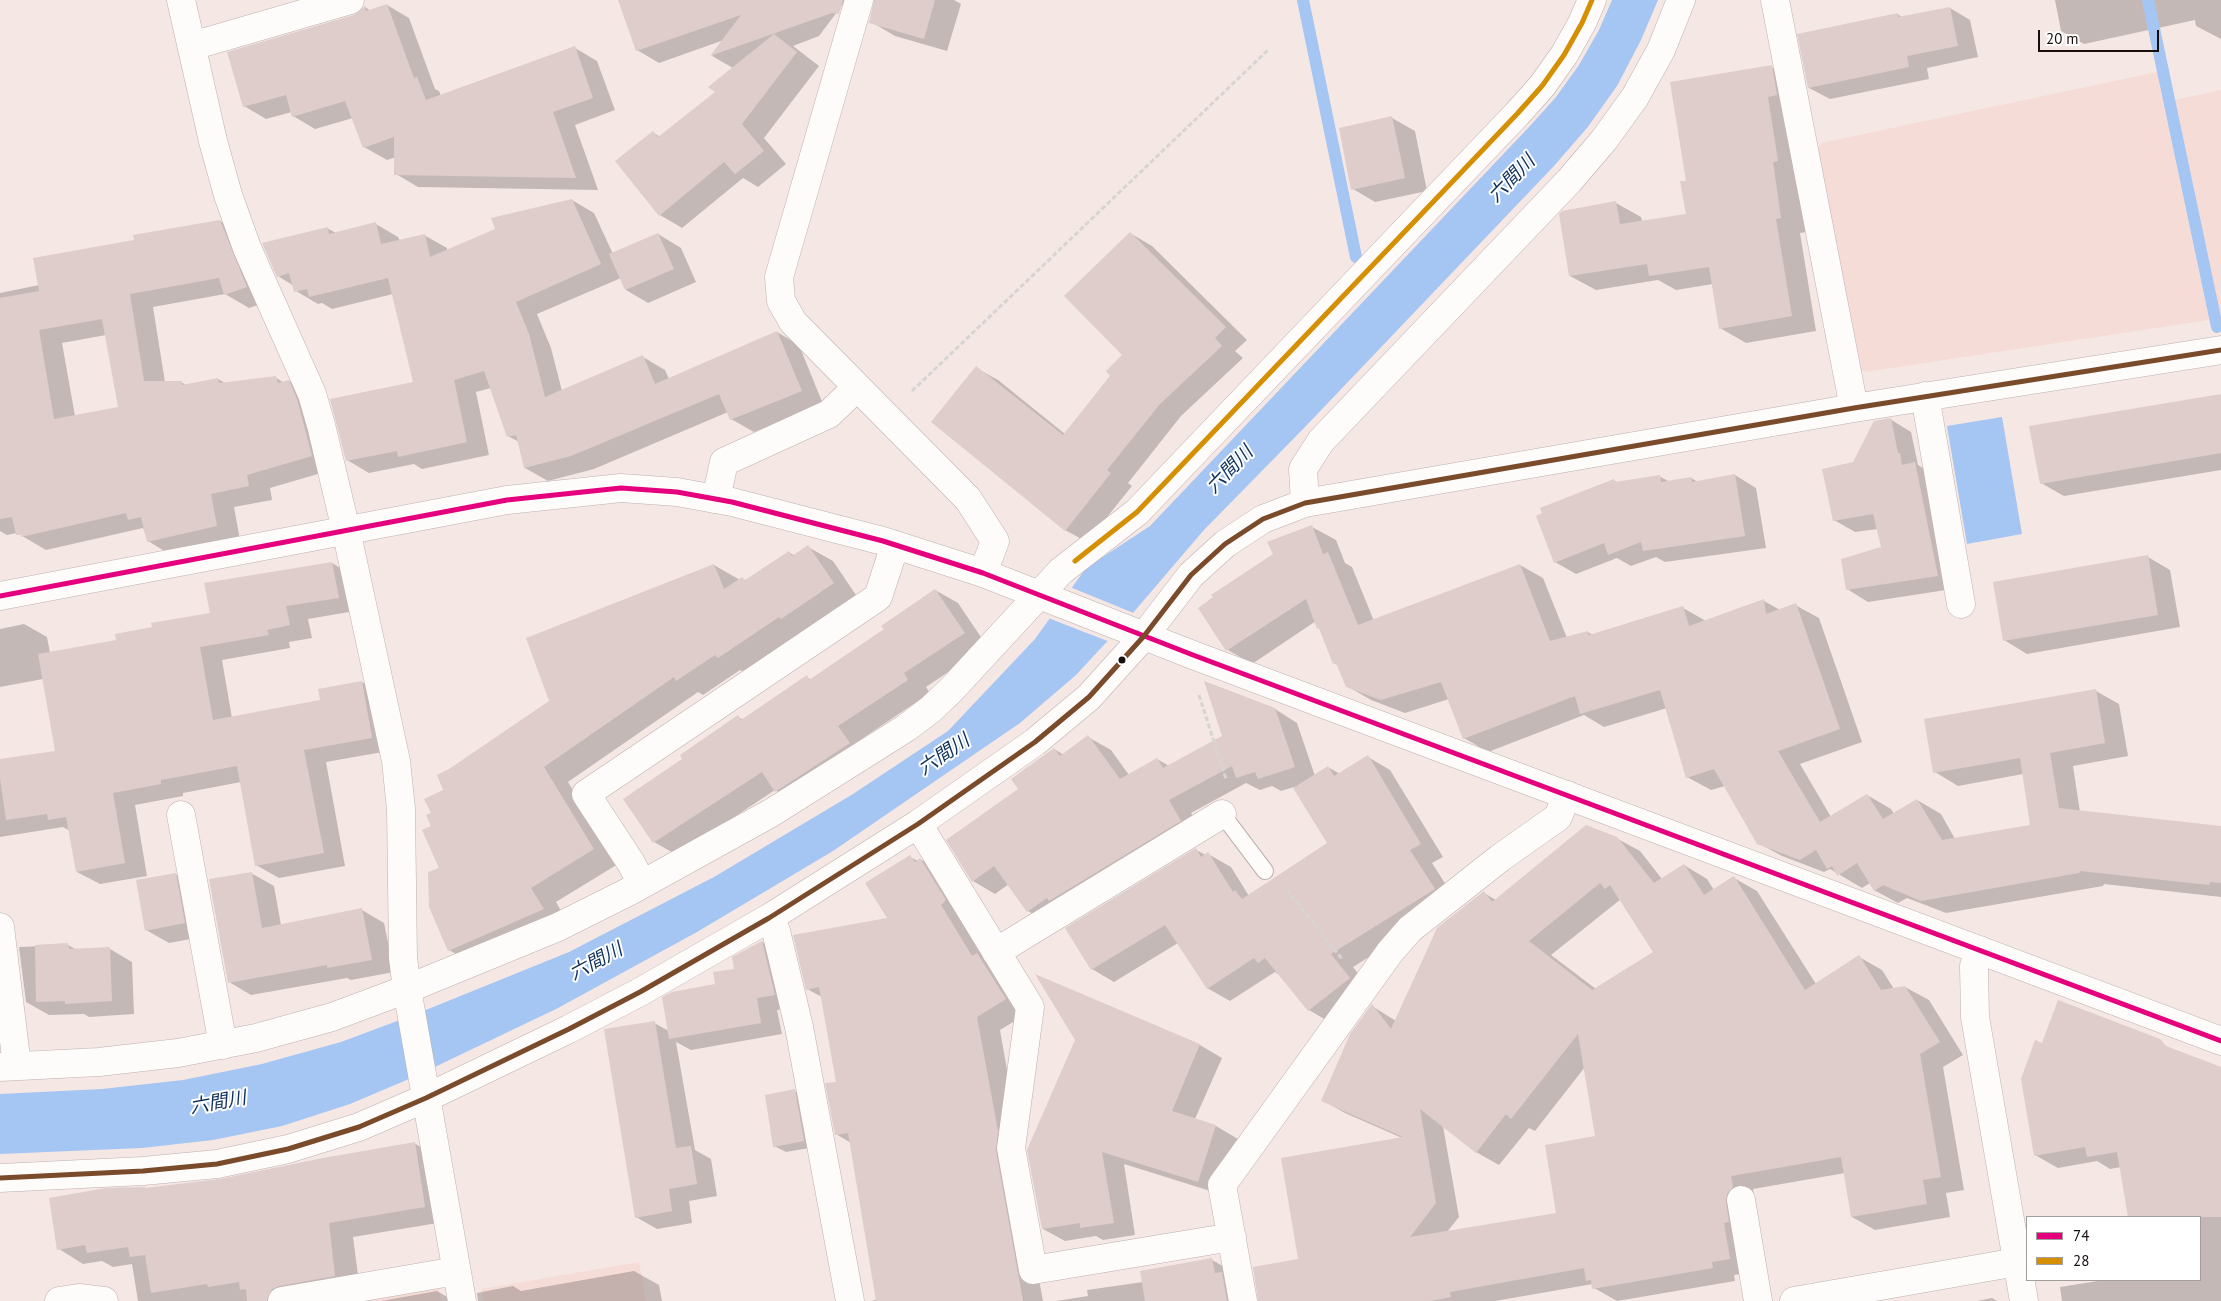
<!DOCTYPE html>
<meta charset="utf-8">
<style>
body{margin:0}
#map{position:relative;width:2221px;height:1301px;overflow:hidden;background:#f5e7e4;font-family:"PT Sans",sans-serif}
canvas{display:block}
.legend{position:absolute;left:2026px;top:1216px;width:175px;height:65px;box-sizing:border-box;background:#fff;border:1px solid #a29e9e;margin:0;padding:6px 9px;list-style:none;font-size:15px;color:#160d0c}
.legend li{display:flex;align-items:center;gap:10px;height:25px}
.legend b{width:25px;border:1px solid #a29e9e}
.scale{position:absolute;left:2038px;top:30px;width:121px;height:22px;box-sizing:border-box;border:2px solid #160d0c;border-top:0;padding-left:6px;font-size:15px;line-height:18px;white-space:nowrap;color:#160d0c;-webkit-text-stroke:4px #fff;paint-order:stroke}
</style>
<div id="map">
<canvas width="2221" height="1301"></canvas>
<ul class="legend">
<li><b style="height:6px;background:#e5007d"></b>74</li>
<li><b style="height:6px;background:#d58f02"></b>28</li>
</ul>
<div class="scale">20 m</div>
</div>
<script>
const ctx = document.querySelector('canvas').getContext('2d');
ctx.lineJoin = 'round';
function fillPath(path, color) { ctx.fillStyle = color; ctx.fill(path, 'evenodd'); }
const toPath = rows => new Path2D(rows.map(r => 'M' + r).join(''));
function stroke(path, color, width, dash) { ctx.strokeStyle = color; ctx.lineWidth = width; ctx.lineCap = dash ? 'butt' : 'round'; ctx.setLineDash(dash || []); ctx.stroke(path); }
function write(font, color, halo, rows, align = 'center') {
  ctx.font = font + ' "PT Sans","Noto Sans JP",sans-serif'; ctx.lineWidth = 4; ctx.setLineDash([]); ctx.textBaseline = 'middle'; ctx.strokeStyle = halo; ctx.fillStyle = color; for (const [text, x, y, turn = 0] of rows) {
    ctx.save(); ctx.translate(x, y); ctx.rotate((+turn || 0) * Math.PI / 180); ctx.textAlign = isNaN(turn) ? turn : align; if (halo) ctx.strokeText(text, 0, 0); ctx.fillText(text, 0, 0); ctx.restore();
  }
}
const built = toPath([
 [2157,72,2209,320,1865,372,1854,365,1814,153,1821,143],
 [2221,90,2221,313,2220,314,2175,100],
 [639,1262,646,1301,483,1301,481,1289],
 [438,1285,441,1301,354,1301]
]);
const water = toPath([
 [1612,0,1658,0,1641,40,1617,86,1587,128,1553,167,1304,428,1203,531,1127,620,1076,675,1020,723,833,851,697,932,558,1008,416,1076,350,1104,282,1126,213,1140,142,1148,0,1154,0,1094,102,1089,183,1080,262,1064,341,1042,416,1014,569,952,714,877,853,794,948,731,1035,639,1086,568,1150,526,1530,126,1556,97,1579,65,1599,30],
 [2002,417,2022,534,1967,544,1947,426]
]);
const pier = toPath([
 [1070,587,1136,614,1110,642,1048,618]
]);
const shadow = toPath([
 [619,0,846,0,819,36,793,46,819,66,764,138,786,164,758,187,743,178,682,228,660,215,653,132,660,137,717,92,733,68,712,56,724,40,659,63,637,50],
 [879,0,954,0,961,4,947,51,895,36,873,23],
 [2055,0,2221,0,2221,39,2196,26,2195,20,2084,44,2061,31],
 [387,5,409,18,435,89,439,91,441,96,575,48,597,61,615,110,575,125,598,190,418,187,396,174,396,157,387,160,364,147,353,118,315,129,293,116,292,112,266,119,244,106,365,7,371,11],
 [1950,8,1970,20,1978,57,1927,68,1929,79,1830,99,1809,88,1897,14,1904,18],
 [1771,67,1797,81,1806,232,1800,233,1816,331,1746,343,1720,328,1713,284,1676,290,1658,280,1596,290,1570,276,1616,203,1641,217,1642,222,1687,215,1687,182],
 [1392,118,1415,131,1427,191,1375,202,1353,189],
 [572,200,594,213,613,254,658,234,681,248,696,282,648,303,626,290,621,278,537,314,551,348,562,391,643,357,665,370,669,379,777,332,799,345,823,404,754,432,731,419,728,412,594,469,548,481,525,468,519,442,508,436,491,388,476,392,489,455,422,469,414,464,369,473,347,460,414,383,393,294,332,309,322,303,318,304,296,291,294,286,278,276,327,228,336,233,376,224,398,237,400,241,424,235,447,248,447,251],
 [220,221,244,235,270,301,249,308,225,294,153,307,165,382,181,382,186,385,218,379,225,383,275,377,284,383,289,381,312,395,335,469,270,488,272,500,234,507,240,540,171,555,148,541,143,528,46,550,17,533,7,535,0,531,0,293,39,285,135,241],
 [106,335,120,408,75,416,62,343],
 [1130,233,1152,246,1247,340,1235,351,1243,358,1181,416,1128,483,1132,486,1087,542,1065,530,976,368,998,380,1065,434,1111,375,1124,355],
 [2221,395,2221,470,2064,496,2041,483],
 [1890,419,1911,432,1918,465,1936,476,1959,588,1868,602,1847,589,1882,548,1878,529,1855,532,1834,520,1854,464],
 [1735,475,1756,488,1766,548,1665,562,1656,557,1631,566,1617,558,1576,574,1555,562,1613,480,1618,483,1659,476,1670,482,1691,478,1698,482],
 [1312,527,1336,540,1345,563,1352,567,1374,621,1520,565,1543,578,1567,638,1588,632,1593,635,1683,608,1706,621,1764,601,1780,610,1795,605,1819,618,1862,742,1800,764,1831,817,1867,795,1891,809,1894,814,1917,800,1941,814,1955,839,2031,826,2023,774,1958,786,1935,772,2096,691,2119,704,2128,756,2073,766,2080,812,2221,827,2221,897,2104,884,2103,886,1946,913,1907,898,1898,903,1874,890,1870,883,1862,888,1830,869,1824,872,1782,856,1758,843,1725,786,1711,790,1687,777,1667,708,1604,727,1584,715,1488,752,1464,738,1449,699,1405,713,1371,700,1347,686,1339,666,1334,663,1316,621,1252,664,1228,650,1199,608],
 [808,547,833,561,858,598,744,672,740,670,703,695,698,692,568,782,618,864,556,902,568,923,474,964,449,950,432,814,445,791,450,770,551,702,714,565,740,580,742,578,746,581,789,552,795,556],
 [2148,557,2170,570,2180,627,2027,654,2004,640],
 [332,563,354,576,361,610,308,619,312,638,289,642,290,648,222,660,232,718,322,701,362,682,384,695,394,750,326,762,345,866,279,878,256,865,241,782,183,793,183,796,135,805,147,876,100,884,77,872,70,831,63,827,0,837,0,761,56,752,43,679,0,687,0,629,24,624,47,637,50,653,117,641,153,628,211,614],
 [935,590,958,603,987,646,926,687,930,693,860,740,872,756,798,804,775,790,677,855,654,842,684,759,738,717,744,720,807,677,811,680,885,630],
 [1275,709,1297,723,1315,776,1328,767,1340,774,1368,757,1390,770,1443,857,1432,863,1457,902,1353,967,1372,991,1331,1023,1309,1010,1281,976,1275,972,1230,1001,1207,988,1178,943,1114,982,1092,969,1196,850,1206,855,1208,854,1231,867,1249,896,1328,843,1294,787,1281,791,1272,786,1260,790,1246,783,1191,813,1202,834,1051,924,1028,911,1009,884,995,894,973,881,1020,789,1054,749,1064,755,1088,737,1111,750,1129,775,1157,759,1169,766],
 [1616,838,1640,851,1662,879,1684,865,1707,879,1714,890,1734,878,1757,891,1816,984,1859,957,1882,970,1894,989,1905,987,1929,1000,1963,1055,1943,1067,1964,1190,1946,1193,1950,1217,1875,1230,1852,1217,1845,1173,1753,1189,1755,1201,1749,1207,1753,1272,1734,1275,1735,1281,1617,1301,1594,1288,1593,1284,1495,1301,1258,1301,1300,1260,1402,1138,1345,1113,1322,1100,1372,1006,1396,1021,1484,893,1496,900],
 [1621,899,1654,953,1596,989,1551,955],
 [1585,1067,1597,1137,1558,1214,1447,1232,1459,1217,1443,1126,1476,1152,1499,1165,1529,1128,1535,1131],
 [910,857,918,861,920,859,943,873,1028,1013,1000,1030,1020,1145,1018,1165,1043,1301,872,1301,877,1299,851,1143,836,1134,837,1083,822,997,807,989,889,919],
 [251,873,274,886,281,925,362,910,384,923,394,972,351,980,347,978,251,995,229,982],
 [175,874,198,887,207,936,169,943,146,930],
 [762,942,783,954,796,1007,777,1010,782,1034,691,1050,676,1042,695,1150,711,1159,717,1196,689,1201,692,1223,657,1229,636,1217,654,1023,669,1031,735,970],
 [68,945,77,950,110,949,132,962,134,1014,89,1017,84,1014,49,1015,26,1002,19,947],
 [1038,977,1200,1045,1222,1058,1195,1119,1216,1126,1238,1139,1220,1194,1124,1164,1135,1235,1103,1240,1096,1236,1065,1241,1043,1229,1076,1040],
 [2043,1044,2221,1071,2221,1301,2062,1301,2060,1287,2104,1280,2200,1280,2200,1217,2129,1217,2121,1167,2110,1169,2097,1161,2058,1168,2035,1155],
 [794,1091,806,1097,815,1147,786,1152,774,1146],
 [414,1143,439,1158,450,1221,353,1237,360,1290,301,1301,138,1301,132,1264,113,1267,102,1261,83,1264,59,1249,147,1189,220,1181],
 [1212,1260,1235,1273,1248,1301,1056,1301,1088,1296,1087,1290,1143,1282],
 [634,1271,659,1285,662,1301,478,1301,477,1293,513,1286,521,1291],
 [437,1291,454,1301,381,1301],
 [1992,1298,1997,1301,1977,1301]
]);
const stream = toPath([
 [1303,0,1356,257],
 [2148,0,2217,327]
]);
const building = toPath([
 [618,0,843,0,839,14,832,13,710,56,741,15,636,51],
 [874,0,935,0,924,39,869,23],
 [387,4,414,78,417,77,426,100,575,46,593,98,553,112,576,178,394,175,394,137,363,148,345,101,292,117,286,95,243,107,227,52,354,15,365,6,366,11],
 [1950,7,1958,46,1907,56,1909,67,1808,88,1797,34,1898,13,1898,17],
 [774,34,797,52,742,124,764,151,735,174,724,162,659,216,615,161,653,131,658,137,715,92,708,87],
 [1772,65,1777,95,1768,97,1778,161,1773,162,1781,218,1776,219,1792,316,1719,329,1709,267,1649,276,1647,264,1569,276,1559,214,1562,211,1616,201,1620,224,1686,214,1680,181,1686,181,1670,82],
 [1392,116,1405,178,1351,190,1339,128],
 [572,199,601,264,516,302,529,334,545,397,643,355,655,384,777,331,802,391,730,420,719,394,571,456,524,468,516,435,507,437,484,371,454,380,467,442,398,457,397,451,346,461,330,399,413,382,388,278,309,297,307,289,294,292,289,273,277,277,262,243,328,227,329,234,376,222,381,244,425,234,430,257,495,229,491,218],
 [220,220,247,287,224,295,219,278,130,294,144,381,182,381,182,385,218,378,219,383,276,376,278,383,289,380,297,399,312,456,247,475,249,486,211,494,217,526,147,542,141,517,128,520,126,513,21,537,21,535,16,535,12,517,0,519,0,298,39,291,33,258,134,240,133,235],
 [102,319,118,407,54,419,39,330],
 [1130,232,1226,327,1215,338,1222,346,1160,404,1107,470,1111,473,1065,531,931,422,976,366,1063,435,1110,376,1106,371,1122,355,1064,296],
 [658,233,674,269,625,290,609,254],
 [2221,394,2221,453,2040,484,2029,426],
 [1891,418,1898,453,1900,453,1902,465,1915,462,1938,576,1846,590,1841,559,1881,547,1873,514,1833,521,1822,469,1853,462,1874,421],
 [1735,474,1745,536,1643,551,1641,542,1608,555,1604,543,1554,563,1536,516,1542,513,1540,508,1614,479,1615,482,1660,475,1661,482,1691,477,1692,482],
 [1312,525,1323,554,1328,552,1358,625,1520,564,1550,641,1588,631,1589,635,1683,606,1689,626,1764,599,1766,614,1796,603,1840,729,1778,751,1820,822,1867,794,1883,819,1917,799,1942,840,2030,825,2020,758,1933,773,1924,719,2096,689,2105,743,2050,753,2059,808,2221,826,2221,883,2210,882,2209,885,2080,871,2079,873,1921,901,1883,885,1874,891,1857,863,1837,876,1832,866,1827,869,1816,850,1800,860,1757,844,1714,769,1686,778,1660,690,1580,714,1575,696,1463,739,1441,682,1381,700,1346,687,1336,663,1333,664,1319,628,1317,629,1306,599,1226,651,1198,608,1213,597,1211,595,1273,554,1267,542],
 [808,545,834,583,781,619,779,617,718,658,715,655,676,681,674,677,544,767,594,849,531,888,544,909,448,951,429,907,428,872,439,868,422,830,431,826,426,815,431,813,424,799,443,790,437,775,449,769,549,701,526,638,714,564,724,589,742,577,745,580,789,551,792,556],
 [2148,555,2158,615,2003,641,1993,582],
 [332,562,339,598,286,606,290,625,267,630,269,635,200,647,213,720,320,700,318,689,362,681,372,738,304,750,324,853,255,866,237,766,161,780,161,784,113,793,125,863,76,872,66,817,48,820,47,814,6,820,0,778,0,759,55,751,38,654,116,640,115,634,152,627,151,623,210,613,204,583],
 [935,589,965,633,904,673,908,680,838,726,850,743,775,792,762,772,653,843,623,799,682,759,680,755,738,715,741,720,807,675,809,680,884,629,881,626],
 [1204,681,1275,708,1295,767,1258,779,1255,772,1236,778,1232,766,1169,800,1181,821,1049,901,1047,898,1027,912,994,866,972,882,946,840,1018,789,1011,779,1054,748,1060,756,1088,735,1120,779,1157,758,1163,768,1222,736],
 [1368,755,1421,844,1410,850,1435,889,1331,954,1350,978,1308,1011,1265,958,1258,963,1254,958,1207,989,1165,925,1091,970,1065,928,1196,848,1201,857,1208,852,1233,892,1235,890,1242,899,1327,843,1293,788,1328,766,1334,776],
 [1586,825,1617,837,1654,883,1684,864,1704,895,1734,876,1805,990,1859,955,1881,990,1905,986,1940,1042,1920,1054,1941,1177,1923,1180,1927,1204,1851,1217,1841,1157,1731,1176,1733,1187,1727,1194,1726,1202,1729,1222,1724,1223,1730,1259,1712,1262,1713,1268,1592,1289,1591,1280,1586,1281,1584,1268,1450,1292,1451,1297,1431,1301,1258,1301,1253,1267,1298,1259,1281,1158,1403,1137,1321,1101,1350,1034,1372,1004,1391,1029,1437,928,1484,891,1492,902],
 [1600,883,1605,889,1610,885,1653,952,1592,990,1529,941],
 [1578,1034,1595,1136,1545,1145,1556,1213,1410,1237,1436,1203,1420,1109,1476,1153,1506,1114,1511,1119],
 [910,855,915,862,920,858,946,900,941,905,972,956,977,953,1006,999,977,1017,998,1131,996,1151,1023,1301,876,1301,848,1133,835,1135,825,1083,836,1082,819,987,806,990,793,935,887,918,865,883],
 [252,872,262,928,362,908,372,960,327,968,327,965,228,983,209,879],
 [176,873,185,923,145,931,136,880],
 [762,941,775,995,757,998,761,1023,669,1039,662,997,672,992,715,984,713,972,734,969,732,957],
 [68,943,69,949,110,947,112,1001,65,1004,65,1001,36,1002,35,945],
 [1035,974,1200,1044,1172,1111,1216,1125,1198,1182,1102,1152,1114,1223,1080,1228,1080,1223,1042,1229,1027,1150,1075,1040],
 [2058,1000,2160,1039,2166,1046,2221,1067,2221,1217,2128,1217,2117,1152,2087,1157,2085,1147,2034,1156,2021,1079,2035,1040,2042,1043],
 [655,1021,676,1148,691,1146,697,1184,669,1189,672,1211,635,1218,604,1029],
 [795,1089,804,1141,773,1147,765,1095],
 [415,1142,425,1207,329,1223,335,1276,279,1286,272,1289,267,1301,247,1301,246,1289,240,1290,239,1282,208,1287,207,1284,151,1293,145,1255,130,1257,128,1247,87,1253,85,1245,57,1250,49,1198,106,1188,145,1187,145,1188,220,1179,323,1158],
 [1212,1258,1215,1273,1222,1272,1227,1301,1145,1301,1140,1271]
]);
const path = toPath([
 [912,391,1269,49],
 [1199,695,1226,779],
 [1287,890,1342,959]
]);
const service = toPath([
 [1222,814,1265,871]
]);
const minor = toPath([
 [181,0,213,141,228,195,247,248,312,394,321,425,346,530,396,761,401,809,403,958,407,989,462,1301],
 [859,0,779,277,781,301,793,322,968,499,995,541,983,573],
 [1775,0,1854,408],
 [192,46,350,0],
 [1925,396,1961,604],
 [716,499,724,462,829,414,857,387],
 [1305,503,1303,469,1321,441,1569,181,1604,140,1635,97,1661,50,1681,0],
 [181,815,223,1045],
 [918,824,1030,1007,1011,1148,1033,1270,1232,1237],
 [642,884,631,863,586,794,878,597,895,545],
 [769,918,776,931,799,1027,850,1301],
 [0,927,17,1066],
 [996,952,1222,814],
 [0,1067,99,1062,178,1053,256,1038,332,1017,407,989,558,927,630,891,771,813,906,728,931,709,952,689,1061,571,1137,512,1517,114,1542,86,1564,55,1582,23,1592,0],
 [0,1178,143,1171,217,1164,288,1149,359,1127,426,1098,569,1029,640,992,769,918,918,824,1035,742,1089,697,1144,636,1191,575,1225,544,1263,519,1305,503,1854,408,2221,350],
 [1741,1200,1758,1301],
 [59,1301,79,1298,104,1301],
 [282,1301,456,1271],
 [1243,1301,1222,1185,1390,952,1410,929,1500,858,1558,817,1567,795],
 [1794,1301,2017,1262]
]);
const tertiary = toPath([
 [0,596,507,500,621,488,677,492,732,502,883,541,983,573,1193,655,2221,1041],
 [1980,950,1974,966,1975,1017,2024,1301]
]);
const bus1 = toPath([
 [0,596,507,500,621,488,677,492,732,502,883,541,983,573,1193,655,2221,1041]
]);
const bus2 = toPath([
 [1075,561,1137,512,1517,114,1542,86,1564,55,1582,23,1592,0]
]);
const bus3 = toPath([
 [0,1178,143,1171,217,1164,288,1149,359,1127,426,1098,569,1029,640,992,769,918,918,824,1035,742,1089,697,1144,636,1191,575,1225,544,1263,519,1305,503,1854,408,2221,350]
]);
const markers = [
 [1122,660,4.5,"#160d0c"]
];
const waterNames = [
 ["六間川",1512,179,-46],
 ["六間川",1230,470,-46],
 ["六間川",944,755,-34],
 ["六間川",596,962,-28],
 ["六間川",218,1103,-10]
];
fillPath(built, '#f6dcd7');
fillPath(water, '#a5c5f3');
fillPath(pier, '#f5e7e4');
fillPath(shadow, '#0003');
stroke(stream, '#a5c5f3', 12);
fillPath(building, '#decdca');
stroke(service, '#bcb1af', 18);
stroke(minor, '#bcb1af', 29);
stroke(tertiary, '#bcb1af', 29);
stroke(path, '#d9d4d4', 3, [5, 2.5]);
stroke(service, '#fefbfb', 16);
stroke(minor, '#fefbfb', 28);
stroke(tertiary, '#fefbfb', 28);
stroke(bus1, '#e5007d', 5);
stroke(bus2, '#d58f02', 5);
stroke(bus3, '#7a4b2a', 5);
for (const [x, y, r, color] of markers) { const dot = new Path2D(); dot.arc(x, y, r, 0, 2 * Math.PI); ctx.fillStyle = color; ctx.fill(dot); stroke(dot, '#fff', 2); }
write('italic 19px', '#0e305a', '#fff', waterNames);
</script>
